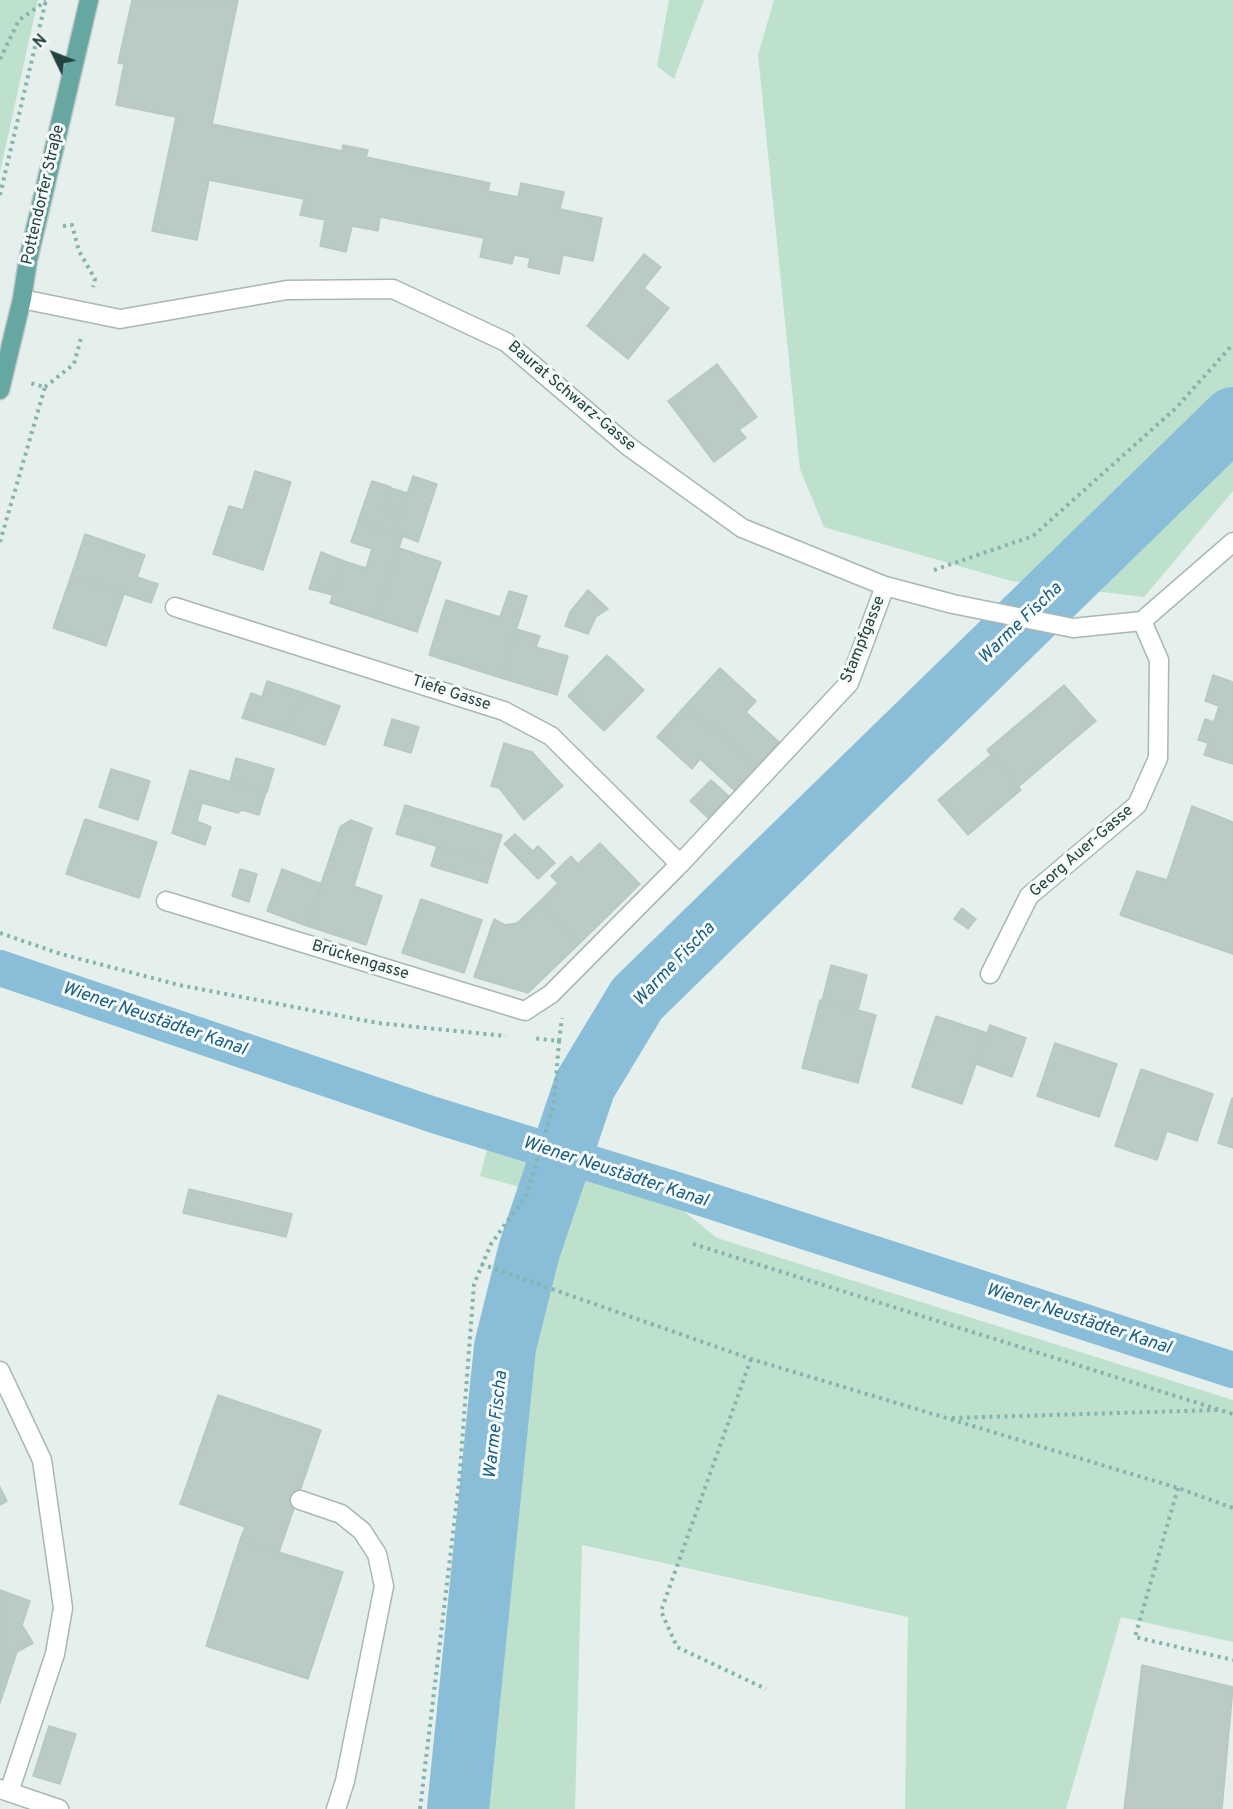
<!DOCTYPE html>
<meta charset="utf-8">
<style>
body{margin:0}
#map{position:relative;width:1233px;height:1809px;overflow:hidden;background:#e5efec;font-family:Overpass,sans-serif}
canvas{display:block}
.north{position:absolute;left:24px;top:24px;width:60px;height:60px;-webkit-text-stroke:4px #f6fbf9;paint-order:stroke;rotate:313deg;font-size:16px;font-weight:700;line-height:24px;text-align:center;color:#22423f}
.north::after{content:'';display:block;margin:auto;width:21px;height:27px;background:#22423f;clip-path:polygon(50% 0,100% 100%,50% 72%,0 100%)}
</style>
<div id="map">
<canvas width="1233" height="1809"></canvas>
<div class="north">N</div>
</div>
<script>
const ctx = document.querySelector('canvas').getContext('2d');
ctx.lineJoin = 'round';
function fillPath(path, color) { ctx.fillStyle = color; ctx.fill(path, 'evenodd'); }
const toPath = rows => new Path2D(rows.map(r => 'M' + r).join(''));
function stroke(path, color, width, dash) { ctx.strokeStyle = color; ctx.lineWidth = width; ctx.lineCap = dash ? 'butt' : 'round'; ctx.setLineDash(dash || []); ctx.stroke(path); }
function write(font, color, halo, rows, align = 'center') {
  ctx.font = font + ' Overpass,sans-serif'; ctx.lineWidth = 6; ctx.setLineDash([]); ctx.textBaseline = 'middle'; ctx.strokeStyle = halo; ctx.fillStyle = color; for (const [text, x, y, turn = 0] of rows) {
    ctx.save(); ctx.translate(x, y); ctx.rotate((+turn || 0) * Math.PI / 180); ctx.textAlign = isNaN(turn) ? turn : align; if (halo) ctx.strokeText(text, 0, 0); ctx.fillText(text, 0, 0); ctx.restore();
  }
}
const green = toPath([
 [0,0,38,0,0,172],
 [669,0,704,0,674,79,657,66],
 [774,0,1233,0,1233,491,1144,597,1011,581,824,527,800,469,758,55],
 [489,1142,676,1205,717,1238,1233,1400,1233,1642,1121,1617,1066,1809,905,1809,908,1617,582,1545,575,1809,483,1809,526,1291,566,1200,480,1176]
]);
const canal = toPath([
 [0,968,434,1115,683,1192,1233,1370]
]);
const river = toPath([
 [458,1809,505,1347,529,1251,585,1085,637,999,1233,418]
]);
const building = toPath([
 [132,0,238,0,212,124,342,151,343,145,368,150,366,157,490,183,488,191,518,197,521,183,564,192,560,209,602,218,593,261,563,255,559,274,528,267,530,258,514,255,512,264,480,257,484,238,380,217,378,231,352,226,346,252,320,246,325,220,300,215,304,199,209,180,197,240,152,231,176,117,116,105,124,64,118,63,132,0],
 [644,254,661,267,644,288,669,308,628,359,587,326,644,254],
 [717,364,757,417,739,430,746,438,714,462,668,401,717,364],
 [255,471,291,482,263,570,213,554,229,506,243,510,255,471],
 [413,476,437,484,418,542,394,533,413,476],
 [372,481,391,487,384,509,400,514,394,533,358,521,372,481],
 [391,488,407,493,400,514,384,509,391,488],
 [358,522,403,536,375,618,330,603,344,561,366,568,372,549,351,542,358,522],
 [85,534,145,555,137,577,158,584,151,603,71,576,85,534],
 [399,548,441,562,417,632,375,618,399,548],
 [321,552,344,561,333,595,309,589,321,552],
 [71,576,124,594,106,646,53,628,71,576],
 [588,590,608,609,596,617,588,634,565,626,570,612,588,590],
 [509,591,527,596,501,678,429,655,446,600,500,617,509,591],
 [516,629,540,636,536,647,568,656,557,695,501,678,516,629],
 [607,655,644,690,604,731,568,696,607,655],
 [720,668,756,701,746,712,779,742,757,767,686,705,720,668],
 [1213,675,1233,682,1233,764,1204,755,1208,743,1198,740,1205,719,1214,722,1219,706,1205,701,1213,675],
 [267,681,301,692,287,732,242,718,251,693,262,697,267,681],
 [1064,685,1096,721,1018,787,987,750,1064,685],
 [301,692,340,706,325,745,287,732,301,692],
 [686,705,757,767,735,791,700,759,692,769,657,737,686,705],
 [392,719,419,727,411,753,384,745,392,719],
 [504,743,532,752,563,786,524,820,499,788,491,786,504,743],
 [991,755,1021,790,968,835,938,800,991,755],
 [236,758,274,769,267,792,230,782,236,758],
 [111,769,150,781,138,820,99,807,111,769],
 [190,770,266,792,259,815,242,810,238,813,202,803,197,821,211,827,205,845,172,833,190,770],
 [711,780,729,796,708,818,690,801,711,780],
 [405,805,502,835,493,863,396,834,405,805],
 [1192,806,1233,822,1233,954,1120,915,1137,871,1167,880,1192,806],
 [85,819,157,842,139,898,66,874,85,819],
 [351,820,372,828,354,886,382,896,366,945,307,926,340,827,351,820],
 [515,834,533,851,538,846,555,863,538,879,504,844,515,834],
 [600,843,640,884,580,943,539,902,558,883,551,876,571,856,578,864,600,843],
 [437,846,493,863,487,883,431,866,437,846],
 [240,869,257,874,249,902,232,896,240,869],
 [282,869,322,884,307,926,267,911,282,869],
 [421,899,482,920,464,973,402,953,421,899],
 [539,902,580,943,528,993,474,977,494,919,505,925,517,923,539,902],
 [962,908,976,919,968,929,954,919,962,908],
 [831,965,867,975,858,1010,822,1001,831,965],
 [820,1000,876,1015,858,1083,802,1068,820,1000],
 [936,1016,987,1033,962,1104,912,1087,936,1016],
 [990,1025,1026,1038,1012,1077,976,1064,990,1025],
 [1055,1043,1117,1064,1099,1117,1037,1096,1055,1043],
 [1141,1069,1213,1094,1197,1141,1167,1131,1157,1160,1115,1146,1141,1069],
 [1232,1098,1233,1098,1233,1148,1218,1143,1232,1098],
 [189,1189,292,1214,286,1237,183,1213,189,1189],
 [218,1395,321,1430,279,1552,240,1540,245,1527,180,1504,218,1395],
 [0,1487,7,1501,0,1505,0,1487],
 [240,1540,343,1572,308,1679,206,1646,240,1540],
 [0,1590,30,1601,22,1625,33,1643,17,1652,0,1703,0,1590],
 [1142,1665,1233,1687,1222,1809,1124,1809,1142,1665],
 [49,1726,76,1734,60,1784,33,1776,49,1726]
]);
const path = toPath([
 [0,59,19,20,46,1],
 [0,195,46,0],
 [63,226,72,225,79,251,95,279,93,287],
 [45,387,74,364,81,338],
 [0,542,45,387,30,383],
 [934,570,1033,536,1176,408,1233,344],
 [0,933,61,954,179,985,378,1023,506,1036],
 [559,1041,562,1018],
 [693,1244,1233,1414],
 [481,1264,751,1359,1178,1488,1233,1508],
 [751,1359,661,1611,677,1647,766,1689],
 [952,1418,1218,1410],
 [1178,1488,1135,1637,1233,1660],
 [420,1809,459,1483,474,1284,491,1244,527,1194,554,1104,559,1041,532,1038]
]);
const minor = toPath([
 [22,299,120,319,287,290,393,289,506,342,628,446,742,528,885,586],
 [175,607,504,711,551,736,680,864],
 [166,901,525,1011,551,994,680,864,849,683,885,586,953,604,1073,628,1142,621,1233,542],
 [990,974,1029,896,1137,805,1158,758,1159,660,1142,621],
 [0,1371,42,1460,63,1608,55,1654,9,1792],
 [300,1500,341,1514,362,1531,377,1554,384,1586,345,1781,336,1809],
 [0,1789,59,1809]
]);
const major = toPath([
 [0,390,22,299,28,260,89,0]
]);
const streetNames = [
 ["Pottendorfer Straße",44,195,-77],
 ["Baurat Schwarz-Gasse",571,397,40],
 ["Stampfgasse",864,640,-68],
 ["Tiefe Gasse",451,694,18],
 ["Georg Auer-Gasse",1082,852,-41],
 ["Brückengasse",360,961,17]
];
const waterNames = [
 ["Warme Fischa",1021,624,-44],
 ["Warme Fischa",675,965,-46],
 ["Wiener Neustädter Kanal",154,1020,19],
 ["Wiener Neustädter Kanal",615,1173,18],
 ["Wiener Neustädter Kanal",1078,1320,18],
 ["Warme Fischa",497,1425,-84]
];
fillPath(green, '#bde1cd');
stroke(canal, '#8abdd7', 36);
stroke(river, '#8abdd7', 62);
fillPath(building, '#bacac6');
stroke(building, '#b6c9c5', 1.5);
stroke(minor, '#a7b8b5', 21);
stroke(major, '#c1cac9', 21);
stroke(path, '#83b4ad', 4, [3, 4.5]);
stroke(minor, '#fff', 18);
stroke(major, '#67a7a2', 18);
write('16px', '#22423f', '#f6fbf9', streetNames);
write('italic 18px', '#185e83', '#f6fbf9', waterNames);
</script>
